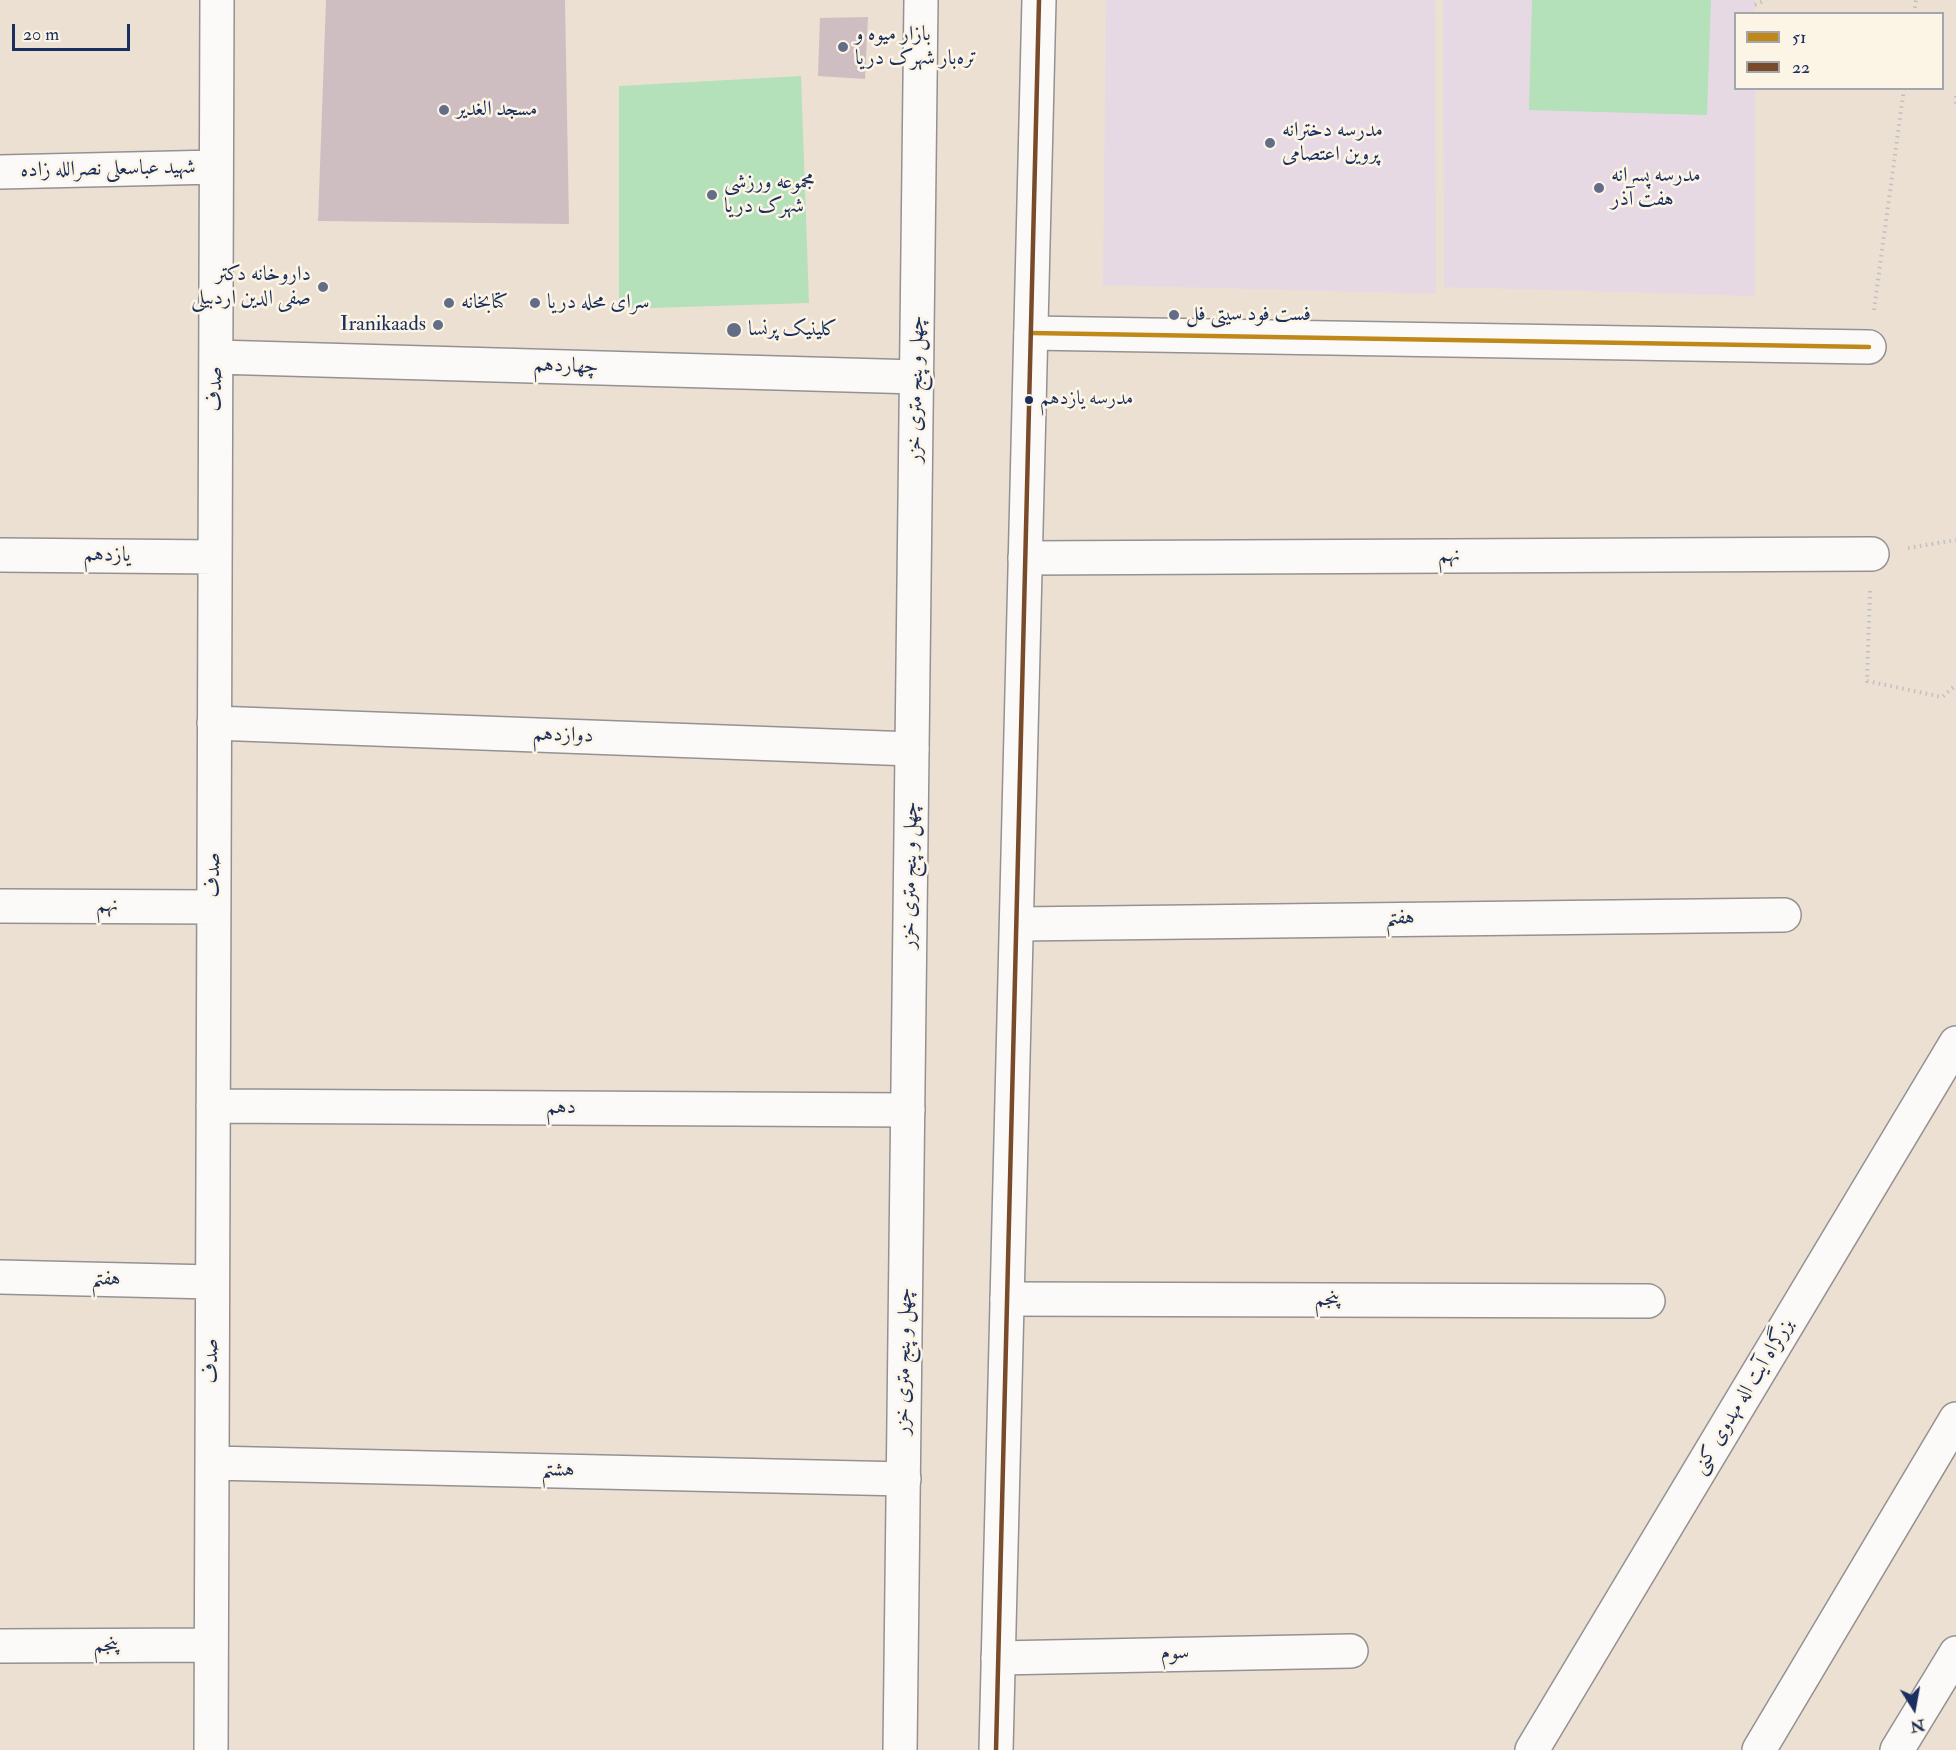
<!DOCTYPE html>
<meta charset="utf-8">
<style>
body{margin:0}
#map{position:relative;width:1956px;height:1750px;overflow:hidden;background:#ece0d2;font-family:"IM FELL Double Pica",serif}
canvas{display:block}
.legend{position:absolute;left:1734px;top:12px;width:210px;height:78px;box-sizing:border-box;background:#fcf5e5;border:2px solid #a2a6af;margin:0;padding:8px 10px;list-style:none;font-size:18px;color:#1b2f5e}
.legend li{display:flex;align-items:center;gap:12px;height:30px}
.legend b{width:30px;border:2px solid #a2a6af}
.north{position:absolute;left:1884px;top:1678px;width:60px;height:60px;-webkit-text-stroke:4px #fcf5e5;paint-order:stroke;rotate:169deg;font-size:16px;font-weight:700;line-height:24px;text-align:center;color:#1b2f5e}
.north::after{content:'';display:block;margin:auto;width:21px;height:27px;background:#1b2f5e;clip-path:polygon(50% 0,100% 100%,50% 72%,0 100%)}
.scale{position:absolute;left:12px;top:24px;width:118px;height:27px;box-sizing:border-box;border:3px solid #1b2f5e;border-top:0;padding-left:8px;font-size:18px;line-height:21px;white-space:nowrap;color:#1b2f5e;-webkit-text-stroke:4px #fcf5e5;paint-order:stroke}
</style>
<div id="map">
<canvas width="1956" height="1750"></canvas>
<ul class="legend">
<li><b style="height:8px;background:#c08818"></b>51</li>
<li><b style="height:8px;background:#7a4b2a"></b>22</li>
</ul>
<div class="north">N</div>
<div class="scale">20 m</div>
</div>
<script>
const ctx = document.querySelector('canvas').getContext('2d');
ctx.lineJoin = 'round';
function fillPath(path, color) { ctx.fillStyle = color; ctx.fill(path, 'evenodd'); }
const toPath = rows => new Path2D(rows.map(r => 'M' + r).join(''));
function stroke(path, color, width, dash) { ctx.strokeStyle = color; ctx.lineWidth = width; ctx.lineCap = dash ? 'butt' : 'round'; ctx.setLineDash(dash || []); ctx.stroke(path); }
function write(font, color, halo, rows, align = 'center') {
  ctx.font = font + ' "IM FELL Double Pica",Amiri,serif'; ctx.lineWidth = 5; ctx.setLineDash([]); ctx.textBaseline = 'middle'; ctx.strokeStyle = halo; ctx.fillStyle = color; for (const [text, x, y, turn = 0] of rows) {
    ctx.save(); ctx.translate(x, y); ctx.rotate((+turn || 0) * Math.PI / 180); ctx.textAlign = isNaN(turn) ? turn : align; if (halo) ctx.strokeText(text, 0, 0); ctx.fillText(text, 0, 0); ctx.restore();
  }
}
const built = toPath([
 [1106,0,1435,0,1436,294,1103,285],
 [1443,0,1755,0,1755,13,1736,14,1736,88,1755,89,1755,296,1444,287]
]);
const green = toPath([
 [1532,0,1711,0,1707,115,1529,110],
 [801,76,809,303,619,309,619,86]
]);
const building = toPath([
 [326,0,565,0,569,224,318,221],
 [868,17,865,79,818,76,820,18]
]);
const path = toPath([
 [1755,5,1766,0],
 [1914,14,1916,0],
 [1956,96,1956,104],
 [1874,310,1904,88],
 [1908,548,1956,540],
 [1870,591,1867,681,1942,697,1956,685]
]);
const minor = toPath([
 [0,172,216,167],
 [1031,333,1869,347],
 [216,357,917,377],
 [0,555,215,557],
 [1025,558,1872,554],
 [214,723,912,749],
 [0,906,214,907],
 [1017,924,1784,915],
 [213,1106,908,1110],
 [0,1277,212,1282],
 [1007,1299,1648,1301],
 [212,1463,904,1479],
 [0,1646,211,1645],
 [998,1658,1351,1651],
 [211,1750,217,0]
]);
const major = toPath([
 [900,1750,921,0],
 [996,1750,1039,0],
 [1532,1750,1956,1043]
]);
const highway = toPath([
 [1759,1750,1956,1419],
 [1897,1750,1956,1653]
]);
const bus1 = toPath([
 [1031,333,1869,347]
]);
const bus2 = toPath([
 [996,1750,1039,0]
]);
const markers = [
 [843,47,6,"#646d87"],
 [444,110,6,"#646d87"],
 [1270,143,6,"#646d87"],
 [1599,188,6,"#646d87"],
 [712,195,6,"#646d87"],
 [323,287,6,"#646d87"],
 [449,303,6,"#646d87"],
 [535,303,6,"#646d87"],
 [1174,315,6,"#646d87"],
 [438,325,6,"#646d87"],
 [734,330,8,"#646d87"],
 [1029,400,5,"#1b2f5e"]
];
const busNames = [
 ["مدرسه یازدهم",1040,400]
];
const poiNames = [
 ["بازار میوه و",855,35],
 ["تره‌بار شهرک دریا",855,59],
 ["مسجد الغدیر",456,110],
 ["مدرسه دخترانه",1282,131],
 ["پروین اعتصامی",1282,155],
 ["مدرسه پسرانه",1611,176],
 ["هفت آذر",1611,200],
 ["مجموعه ورزشی",724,183],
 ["شهرک دریا",724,207],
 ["داروخانه دکتر",311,275,"right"],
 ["صفی الدین اردبیلی",311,299,"right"],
 ["کتابخانه",461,303],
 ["سرای محله دریا",547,303],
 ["فست فود سیتی فل",1186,315],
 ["Iranikaads",426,325,"right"],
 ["کلینیک پرنسا",748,330]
];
const streetNames = [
 ["شهید عباسعلی نصرالله زاده",108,170,-1],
 ["چهاردهم",566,367,2],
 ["صدف",216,389,-90],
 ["چهل و پنج متری خزر",917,389,-89],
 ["یازدهم",107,556,1],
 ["نهم",1449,556],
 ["دوازدهم",563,736,2],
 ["صدف",214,875,-90],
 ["چهل و پنج متری خزر",911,875,-89],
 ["نهم",107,906],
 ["هفتم",1400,919,-1],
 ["دهم",561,1108],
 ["هفتم",106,1280,1],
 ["پنجم",1327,1300],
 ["صدف",212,1361,-90],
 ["چهل و پنج متری خزر",905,1361,-89],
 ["بزرگراه آیت اله مهدوی کنی",1744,1397,-59],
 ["هشتم",558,1471,1],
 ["پنجم",106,1646],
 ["سوم",1175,1654,-1]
];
fillPath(built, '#e6d9e4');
fillPath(green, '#b4e0ba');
fillPath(building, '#cfbec1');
stroke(minor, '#949192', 36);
stroke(major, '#949192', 36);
stroke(highway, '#949192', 36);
stroke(path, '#c0c0c2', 4, [1.5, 4.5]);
stroke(minor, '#fcfaf8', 33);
stroke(major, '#fcfaf8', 33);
stroke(highway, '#fcfaf8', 33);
stroke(bus1, '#c08818', 4.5);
stroke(bus2, '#7a4b2a', 4.5);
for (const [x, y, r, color] of markers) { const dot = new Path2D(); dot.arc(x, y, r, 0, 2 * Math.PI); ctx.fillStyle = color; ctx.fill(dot); stroke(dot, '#fcf5e5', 2); }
write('20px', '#1b2f5e', '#fcf5e5', busNames, 'left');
write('21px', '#1b2f5e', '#fcf5e5', poiNames, 'left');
write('21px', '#1b2f5e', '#fcf5e5', streetNames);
</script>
